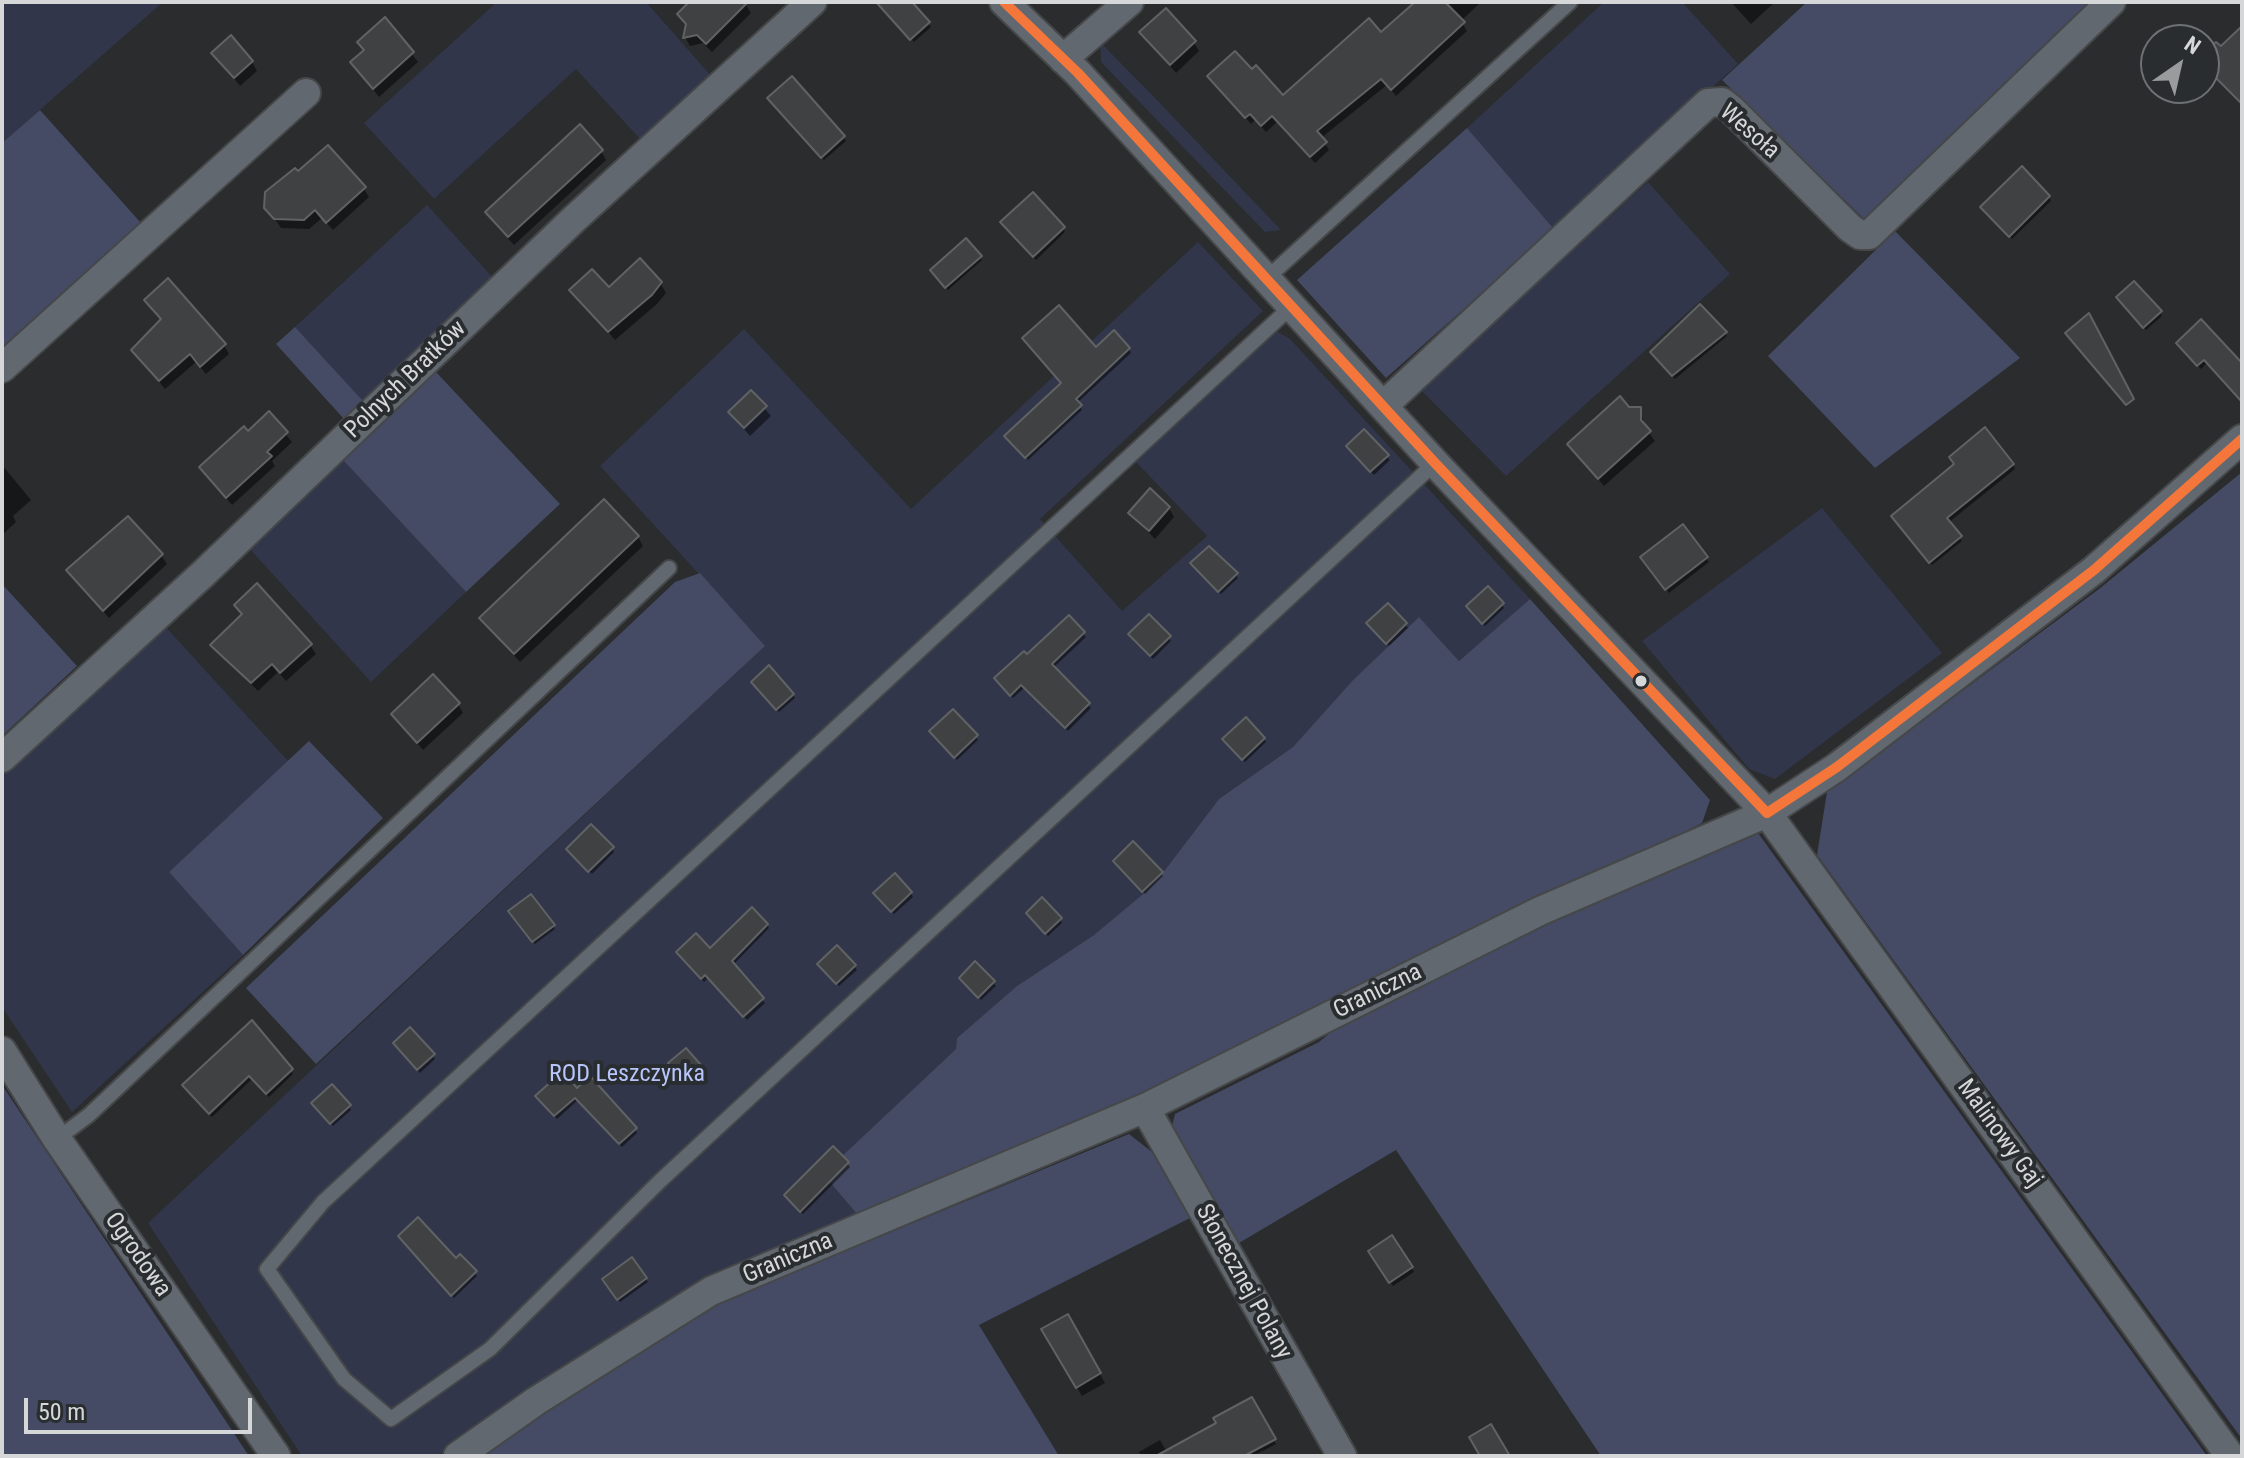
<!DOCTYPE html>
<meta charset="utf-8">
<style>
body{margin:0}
#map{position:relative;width:2244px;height:1458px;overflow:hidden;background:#2a2c2e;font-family:"Roboto Condensed",sans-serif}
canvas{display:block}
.frame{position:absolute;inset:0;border:4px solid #d5d7d8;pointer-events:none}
.north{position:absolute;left:2140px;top:24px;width:80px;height:80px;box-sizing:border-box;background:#292d2f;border:2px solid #6e7173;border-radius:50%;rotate:34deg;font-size:22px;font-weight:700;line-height:32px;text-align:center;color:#d5d7d8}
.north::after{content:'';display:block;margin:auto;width:28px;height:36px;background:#999b9c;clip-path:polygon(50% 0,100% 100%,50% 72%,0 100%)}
.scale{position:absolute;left:24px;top:1398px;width:228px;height:36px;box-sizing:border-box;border:4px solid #d5d7d8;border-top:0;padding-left:10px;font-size:24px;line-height:28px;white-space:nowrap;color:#d5d7d8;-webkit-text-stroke:6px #292d2f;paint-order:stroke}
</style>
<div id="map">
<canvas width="2244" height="1458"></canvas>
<div class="frame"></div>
<div class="north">N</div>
<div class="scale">50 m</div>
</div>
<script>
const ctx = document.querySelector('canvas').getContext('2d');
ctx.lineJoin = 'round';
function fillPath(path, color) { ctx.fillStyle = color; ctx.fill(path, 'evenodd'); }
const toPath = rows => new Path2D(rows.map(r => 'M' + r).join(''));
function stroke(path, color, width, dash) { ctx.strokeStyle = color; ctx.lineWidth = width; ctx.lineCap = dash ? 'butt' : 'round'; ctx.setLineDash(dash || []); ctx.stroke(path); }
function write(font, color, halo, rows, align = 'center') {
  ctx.font = font + ' "Roboto Condensed",sans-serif'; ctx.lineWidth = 8; ctx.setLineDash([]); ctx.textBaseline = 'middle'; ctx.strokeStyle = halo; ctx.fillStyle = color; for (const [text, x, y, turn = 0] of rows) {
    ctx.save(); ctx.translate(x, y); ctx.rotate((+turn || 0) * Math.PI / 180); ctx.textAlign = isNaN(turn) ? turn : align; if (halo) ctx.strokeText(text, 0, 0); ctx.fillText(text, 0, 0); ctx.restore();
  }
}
const green = toPath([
 [2,2,163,2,2,143],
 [497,2,646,2,712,77,642,141,576,69,434,199,364,123],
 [1604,2,1682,2,1738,64,1554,229,1467,128],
 [1100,42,1155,98,1281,230,1265,232,1101,62],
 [1648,182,1730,274,1506,476,1420,389],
 [427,205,495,280,364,402,295,327],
 [1198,242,1263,311,1040,519,1122,611,1207,536,1136,462,1265,339,1278,332,1290,339,1530,599,1459,661,1419,617,1353,680,1293,747,1219,799,1162,874,1143,894,1094,935,1017,986,957,1038,956,1049,823,1174,857,1214,685,1290,437,1456,302,1456,148,1223,765,646,600,466,744,329,911,509],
 [343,460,466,592,371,682,248,547],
 [1822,508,1942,653,1775,779,1749,769,1642,641],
 [163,624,288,761,169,872,243,955,72,1112,2,1007,2,772]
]);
const forest = toPath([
 [1807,2,2090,2,1866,221,1722,80],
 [40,110,141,223,2,350,2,143],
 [1467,128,1554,229,1386,378,1297,280],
 [1895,231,2020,358,1875,468,1768,356],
 [295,327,364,402,344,419,276,344],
 [436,372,560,504,466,592,343,460],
 [2242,472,2242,1439,1817,855,1827,792,2099,589],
 [700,573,765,646,316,1064,246,988,675,582],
 [2,584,77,666,2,736],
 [1530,599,1710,800,1702,823,1245,1050,857,1214,823,1174,956,1049,957,1038,1017,986,1094,935,1143,894,1162,874,1219,799,1293,747,1353,680,1419,617,1459,661],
 [309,741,383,818,243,955,169,872],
 [1758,833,2207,1456,1601,1456,1396,1150,1239,1243,1171,1130,1175,1114,1319,1042,1359,1009,1507,936],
 [2,1085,249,1456,2,1456],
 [1129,1134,1152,1152,1190,1218,979,1325,1059,1456,477,1456,536,1412,706,1308]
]);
const shadow = toPath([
 [693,2,744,2,751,13,712,52,703,43,690,46,685,37,687,26,679,14],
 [877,2,909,2,931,27,914,42],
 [1418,2,1481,2,1461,21,1467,31,1396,96,1387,85,1321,138,1329,150,1315,163,1277,122,1266,132,1255,120,1251,124,1210,77,1283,98,1381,35],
 [1731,2,1775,2,1751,24],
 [385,20,418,62,379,97,353,63,365,52],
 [1142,32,1194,43,1199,51,1176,73],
 [214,53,252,62,257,71,240,86],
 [791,79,846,141,824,160,772,102],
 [601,151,606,160,514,245,492,221,487,213],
 [364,189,369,197,333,230,322,218,309,229,281,228,267,207],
 [2049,197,2051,201,2012,239,1985,211],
 [1005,226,1063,228,1065,232,1036,260],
 [980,257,982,260,948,290,934,274],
 [661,284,666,293,657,304,615,340,572,290],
 [146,301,224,345,229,354,206,374,196,362,165,389,133,350,162,321],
 [2121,301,2160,312,2162,316,2146,330],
 [1725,333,1727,336,1675,379,1654,356],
 [2180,347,2242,366,2242,389,2207,363,2201,369],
 [1129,349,1131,353,1077,403,1082,410,1028,460,1009,440,1096,350],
 [751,392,771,416,750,436,730,412],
 [1628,409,1640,409,1645,427,1655,441,1604,486,1569,444],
 [269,414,292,442,272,461,275,466,232,505,201,468],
 [1364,432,1390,460,1374,475,1350,450],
 [2,465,31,500,13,516,16,522,2,535],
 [2013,465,2015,469,1948,523,1962,541,1932,565,1895,520],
 [1169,508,1174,517,1155,539,1130,513],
 [1682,527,1709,562,1669,593,1645,561],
 [638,537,643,546,520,662,481,618],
 [161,555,167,564,109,618,68,571],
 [1195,567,1236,575,1238,578,1221,594],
 [1388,605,1408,628,1389,646,1371,627],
 [1502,605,1504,608,1485,626,1471,611],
 [236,606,310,645,316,654,286,681,278,672,258,691,213,645,243,616],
 [1069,618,1086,637,1053,668,1091,708,1068,731,1024,688,1013,698,996,678],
 [1132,638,1169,638,1171,641,1153,659],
 [755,686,793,695,795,698,779,712],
 [458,704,463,713,423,750,393,715],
 [934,735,976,737,978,740,957,760],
 [1264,739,1266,742,1245,762,1227,743],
 [612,848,614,852,592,874,571,853],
 [1117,865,1161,873,1163,876,1145,894],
 [911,893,913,897,894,914,878,897],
 [513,915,553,926,555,929,535,944],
 [1031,917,1060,919,1062,923,1048,936],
 [767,925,769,928,733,965,765,1003,747,1020,709,977,704,982,680,956,710,951],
 [975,964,996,986,981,1000,964,982],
 [854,966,857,970,839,986,822,968],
 [251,1023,293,1074,269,1097,253,1078,212,1117,186,1089],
 [398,1047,433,1056,435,1059,420,1073],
 [699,1066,702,1070,687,1083,673,1067],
 [577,1090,635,1129,637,1133,622,1147,578,1100,557,1119,540,1100],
 [349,1106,351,1110,333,1126,316,1107],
 [847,1163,850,1167,803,1214,788,1199],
 [1392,1237,1414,1272,1393,1286,1370,1251],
 [403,1240,475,1273,477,1276,454,1298],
 [632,1260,648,1282,620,1302,604,1280],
 [1067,1316,1105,1383,1082,1396,1044,1330],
 [1252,1400,1276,1444,1253,1456,1250,1451,1242,1456,1141,1456,1139,1452,1160,1440,1167,1452]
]);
const building = toPath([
 [689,2,748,2,706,44,697,35,683,38,686,24,677,14,689,2],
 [876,2,912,2,930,22,910,40,876,2],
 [1415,2,1445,2,1465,22,1391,90,1381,79,1317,131,1327,142,1310,157,1272,116,1261,126,1250,114,1245,118,1207,76,1235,51,1252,69,1256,65,1283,95,1369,18,1381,32,1415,2],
 [1166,8,1196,41,1170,65,1139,32,1166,8],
 [385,17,414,52,373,89,350,62,364,50,357,42,385,17],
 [2242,26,2242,104,2204,66,2204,54,2216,42,2221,46,2242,26],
 [231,35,253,61,234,78,211,53,231,35],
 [792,76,845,136,821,158,767,98,792,76],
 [580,124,603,150,508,237,485,212,580,124],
 [328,145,366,187,326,223,315,210,304,220,274,219,264,208,265,192,295,168,298,171,328,145],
 [2022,166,2050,196,2009,237,1980,207,2022,166],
 [1033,192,1065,227,1033,257,1000,222,1033,192],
 [966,238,982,256,945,288,930,270,966,238],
 [640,258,662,282,652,295,608,332,569,290,592,269,609,287,640,258],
 [168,278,226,344,200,367,190,354,159,381,131,350,161,319,144,300,168,278],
 [2134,281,2162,311,2143,328,2116,297,2134,281],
 [1700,304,1727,332,1672,376,1650,352,1700,304],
 [1059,305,1096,347,1114,330,1130,348,1076,399,1082,405,1025,458,1004,436,1061,383,1022,338,1059,305],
 [2089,313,2134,399,2126,405,2065,333,2089,313],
 [2201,319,2242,363,2242,402,2204,360,2197,366,2176,343,2201,319],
 [751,390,767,406,744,428,728,412,751,390],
 [1620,396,1629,407,1641,407,1641,420,1651,431,1598,479,1567,444,1620,396],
 [269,411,288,432,267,452,272,456,226,498,199,467,244,426,248,431,269,411],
 [1985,427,2014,464,1947,518,1962,536,1929,563,1891,516,1954,464,1949,457,1985,427],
 [1364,429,1389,455,1370,472,1346,446,1364,429],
 [1150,488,1170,507,1149,531,1128,513,1150,488],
 [604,499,639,536,514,654,479,618,604,499],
 [128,516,163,554,103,611,66,570,128,516],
 [1683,524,1708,557,1665,590,1640,557,1683,524],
 [1209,546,1238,573,1218,592,1190,563,1209,546],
 [257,583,312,644,280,673,272,664,251,683,210,645,242,614,234,605,257,583],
 [1488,586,1504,603,1482,624,1466,606,1488,586],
 [1388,603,1407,623,1386,644,1366,623,1388,603],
 [1149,614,1171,636,1150,656,1128,634,1149,614],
 [1069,615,1085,632,1052,664,1090,703,1065,728,1021,685,1010,696,994,678,1024,651,1027,654,1069,615],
 [769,665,794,694,776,710,751,682,769,665],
 [433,674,460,703,417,743,391,714,433,674],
 [953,709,978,735,954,758,929,731,953,709],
 [1246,717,1265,738,1242,760,1222,739,1246,717],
 [591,824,614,847,588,872,566,849,591,824],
 [1133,841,1163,872,1142,892,1113,861,1133,841],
 [895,873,912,892,891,912,873,893,895,873],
 [531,894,555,925,532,942,508,911,531,894],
 [1042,897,1062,918,1045,934,1026,913,1042,897],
 [752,907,768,924,732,961,764,998,743,1017,705,975,701,979,676,952,696,933,710,948,752,907],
 [837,945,856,965,836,984,817,964,837,945],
 [975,961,995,981,978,998,959,978,975,961],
 [252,1020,293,1069,266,1094,249,1076,209,1114,182,1085,252,1020],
 [410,1027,435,1054,417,1070,393,1043,410,1027],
 [686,1048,701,1065,684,1080,668,1063,686,1048],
 [563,1071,577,1088,590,1076,637,1128,619,1144,575,1098,554,1116,535,1096,563,1071],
 [332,1084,351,1105,330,1124,311,1103,332,1084],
 [833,1146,849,1162,800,1212,784,1195,833,1146],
 [418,1217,456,1258,460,1254,477,1271,451,1296,398,1236,418,1217],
 [1392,1235,1413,1267,1389,1283,1368,1251,1392,1235],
 [632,1257,647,1278,617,1300,602,1279,632,1257],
 [1068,1314,1101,1373,1076,1388,1041,1329,1068,1314],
 [1252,1397,1276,1439,1244,1456,1156,1456,1216,1423,1213,1418,1252,1397],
 [1491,1424,1510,1456,1480,1456,1469,1437,1491,1424]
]);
const lane = toPath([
 [1266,279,1570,2],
 [1292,306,323,1202,267,1269,344,1379,391,1419,490,1349,660,1181,1435,463],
 [57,1139,89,1115,669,568]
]);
const street = toPath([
 [1004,2,1078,73,1435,463,1767,813,2230,1456],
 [1063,59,1129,2],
 [2,368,306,93],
 [1383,406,1708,103,1722,102,1731,109,1850,228,1860,235,1869,235,2111,2],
 [2,758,204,573,573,220,812,2],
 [2,1051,57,1139,276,1456],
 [1145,1108,1342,1456],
 [458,1456,536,1401,711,1291,1145,1108,1540,911,1767,813,1837,767,2094,570,2242,439]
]);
const bus1 = toPath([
 [1004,2,1078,73,1435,463,1767,813],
 [1767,813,1837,767,2094,570,2242,439]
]);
const markers = [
 [1641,681,7,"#d5d7d8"]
];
const streetNames = [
 ["Wesoła",1749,132,41],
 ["Polnych Bratków",406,380,-44],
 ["Graniczna",1378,992,-26],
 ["Malinowy Gaj",1999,1134,54],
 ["Ogrodowa",137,1255,55],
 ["Graniczna",788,1259,-23],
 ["Słonecznej Polany",1243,1282,61]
];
const parkNames = [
 ["ROD Leszczynka",627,1075]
];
fillPath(green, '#32364b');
fillPath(forest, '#454b64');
fillPath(shadow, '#0007');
fillPath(building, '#3f4142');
stroke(building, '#606263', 2);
stroke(lane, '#464748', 18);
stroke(street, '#464748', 32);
stroke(lane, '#62686f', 14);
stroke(street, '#62686f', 28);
stroke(bus1, '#f5763a', 10);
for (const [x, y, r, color] of markers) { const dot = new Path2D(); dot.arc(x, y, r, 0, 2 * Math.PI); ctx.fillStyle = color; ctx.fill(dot); stroke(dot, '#292d2f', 3); }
write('24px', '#d5d7d8', '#292d2f', streetNames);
write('24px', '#b7c5fb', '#292d2f', parkNames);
</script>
